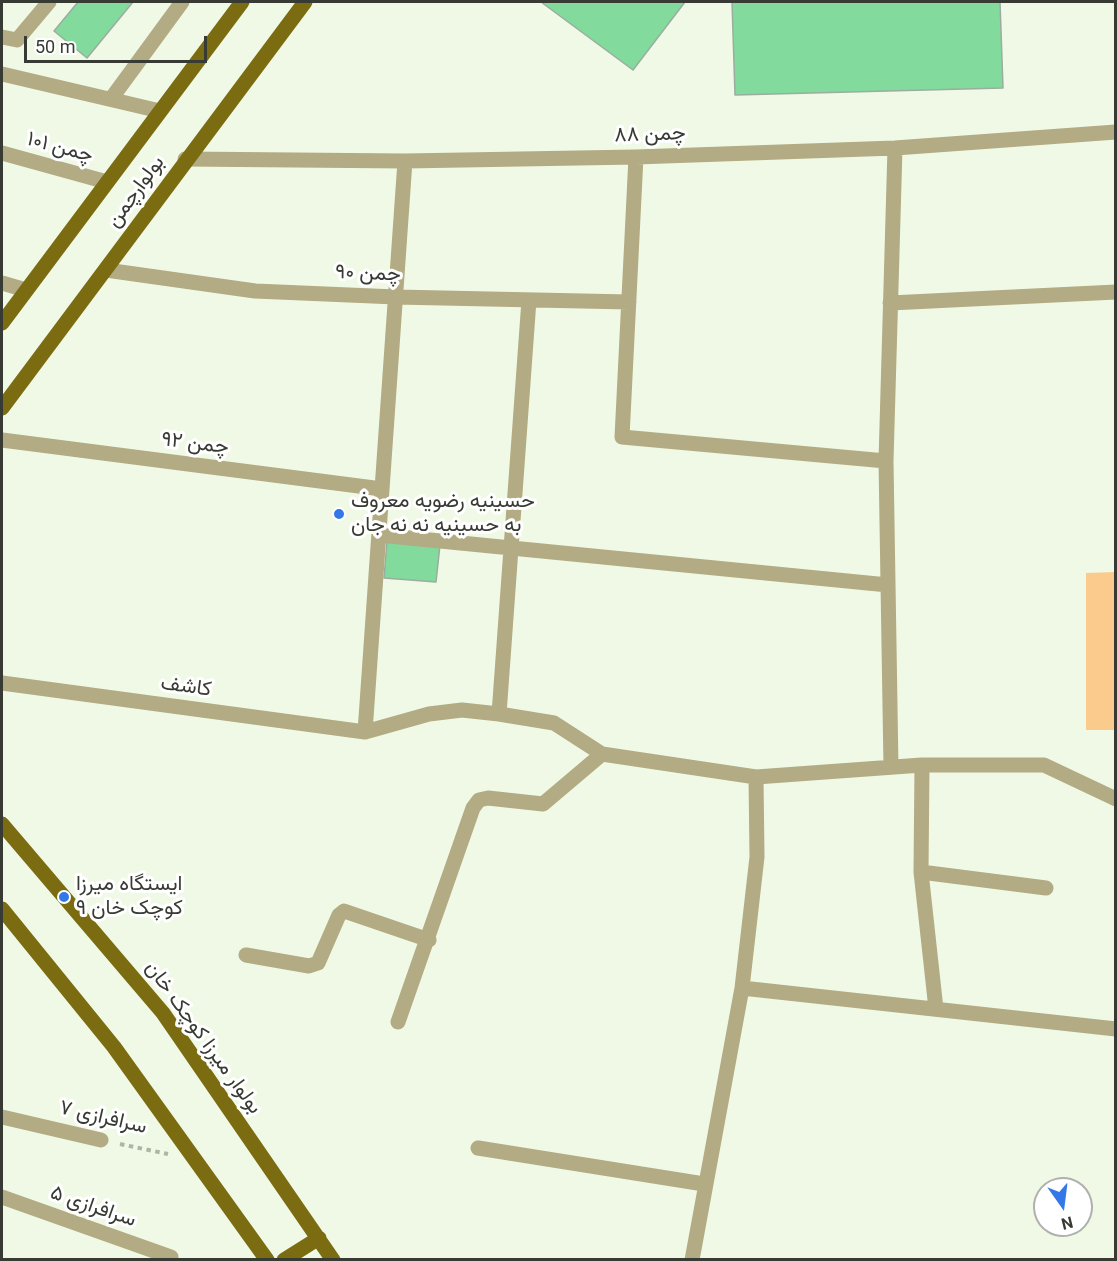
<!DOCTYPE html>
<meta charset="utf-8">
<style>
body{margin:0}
#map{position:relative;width:1117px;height:1261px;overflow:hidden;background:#f0f9e5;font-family:Roboto,sans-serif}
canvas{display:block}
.frame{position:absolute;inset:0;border:3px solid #373b33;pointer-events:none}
.north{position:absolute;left:1033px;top:1177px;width:60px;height:60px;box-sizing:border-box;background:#fff;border:2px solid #afb1ad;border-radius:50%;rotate:166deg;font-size:16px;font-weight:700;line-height:24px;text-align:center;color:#373b33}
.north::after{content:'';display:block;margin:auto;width:21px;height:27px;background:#3378e6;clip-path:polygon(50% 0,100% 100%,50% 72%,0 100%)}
.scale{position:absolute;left:24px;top:36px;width:183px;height:27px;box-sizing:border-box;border:3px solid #373b33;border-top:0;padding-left:8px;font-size:18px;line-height:21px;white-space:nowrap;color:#373b33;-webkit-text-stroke:4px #fff;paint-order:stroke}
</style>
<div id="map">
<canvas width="1117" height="1261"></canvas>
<div class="frame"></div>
<div class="north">N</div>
<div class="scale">50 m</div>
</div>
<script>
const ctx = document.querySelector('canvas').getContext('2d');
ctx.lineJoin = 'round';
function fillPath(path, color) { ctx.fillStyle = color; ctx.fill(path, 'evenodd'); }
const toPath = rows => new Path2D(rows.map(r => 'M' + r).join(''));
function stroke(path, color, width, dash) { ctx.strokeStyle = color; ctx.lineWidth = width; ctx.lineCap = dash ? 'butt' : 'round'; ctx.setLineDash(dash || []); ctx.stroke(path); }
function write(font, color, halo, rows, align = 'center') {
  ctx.font = font + ' Roboto,Vazirmatn,sans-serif'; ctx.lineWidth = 6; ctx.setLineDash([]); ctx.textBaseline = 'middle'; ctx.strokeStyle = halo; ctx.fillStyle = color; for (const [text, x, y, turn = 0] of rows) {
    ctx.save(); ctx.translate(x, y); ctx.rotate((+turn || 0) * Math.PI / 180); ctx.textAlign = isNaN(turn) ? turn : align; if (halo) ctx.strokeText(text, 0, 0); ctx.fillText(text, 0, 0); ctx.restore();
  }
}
const green = toPath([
 [1115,572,1115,730,1086,730,1086,573]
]);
const building = toPath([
 [78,2,133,2,87,58,54,31,78,2],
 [541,2,685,2,633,70,541,2],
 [732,2,1000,2,1003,88,735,95,732,2],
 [387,541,440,545,436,582,384,578,387,541]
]);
const path = toPath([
 [120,1144,168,1154]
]);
const minor = toPath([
 [2,37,17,40,49,2],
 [2,74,160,111],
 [111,99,182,2],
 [2,153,107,182],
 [636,157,622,437,886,461],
 [185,159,405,161,636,157,895,148,1116,132],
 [106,270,255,291,396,297,629,302],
 [2,283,26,290],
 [890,303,1116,292],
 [2,440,382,489],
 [379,535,888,585],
 [2,683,365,732,429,714,462,710,499,714,554,723,602,754,756,777,922,765,1044,765,1116,799],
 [499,714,529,300],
 [365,732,405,161],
 [922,765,921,872,936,1009],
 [891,767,886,461,895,148],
 [921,872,1046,888],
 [246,955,309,966,318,963,339,915,344,911,429,940],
 [742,988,1116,1029],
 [398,1022,473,808,479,800,488,798,543,804,602,754],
 [2,1117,101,1140],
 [478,1148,704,1184],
 [2,1197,171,1257],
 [692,1260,742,988,757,857,756,777]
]);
const major = toPath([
 [2,323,242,2],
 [2,408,305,2],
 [2,824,163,1013,333,1260],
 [2,909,114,1047,267,1260],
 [284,1260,319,1238]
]);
const markers = [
 [339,514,6,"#3378e6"],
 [64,897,6,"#3378e6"]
];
const streetNames = [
 ["چمن ۸۸",650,135,-2],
 ["چمن ۱۰۱",60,148,15],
 ["بولوارچمن",136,192,-54],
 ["چمن ۹۰",368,274,2],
 ["چمن ۹۲",195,444,7],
 ["کاشف",186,687,8],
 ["بولوار میرزا کوچک خان",203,1038,54],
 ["سرافرازی ۷",103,1118,13],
 ["سرافرازی ۵",93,1207,19]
];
const poiNames = [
 ["حسینیه رضویه معروف",351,502],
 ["به حسینیه نه نه جان",351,526],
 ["ایستگاه میرزا",76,885],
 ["کوچک خان ۹",76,909]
];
fillPath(green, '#fbca8d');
fillPath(building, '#82da9c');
stroke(building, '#9bad9f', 1.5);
stroke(path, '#aeb5a6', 4, [4.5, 4.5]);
stroke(minor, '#b2ab83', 15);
stroke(major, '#7b6c12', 15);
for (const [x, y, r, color] of markers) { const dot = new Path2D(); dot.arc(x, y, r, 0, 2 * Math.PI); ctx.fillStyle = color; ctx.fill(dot); stroke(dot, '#fff', 2); }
write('21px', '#373b33', '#fff', streetNames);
write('21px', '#373b33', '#fff', poiNames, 'left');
</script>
